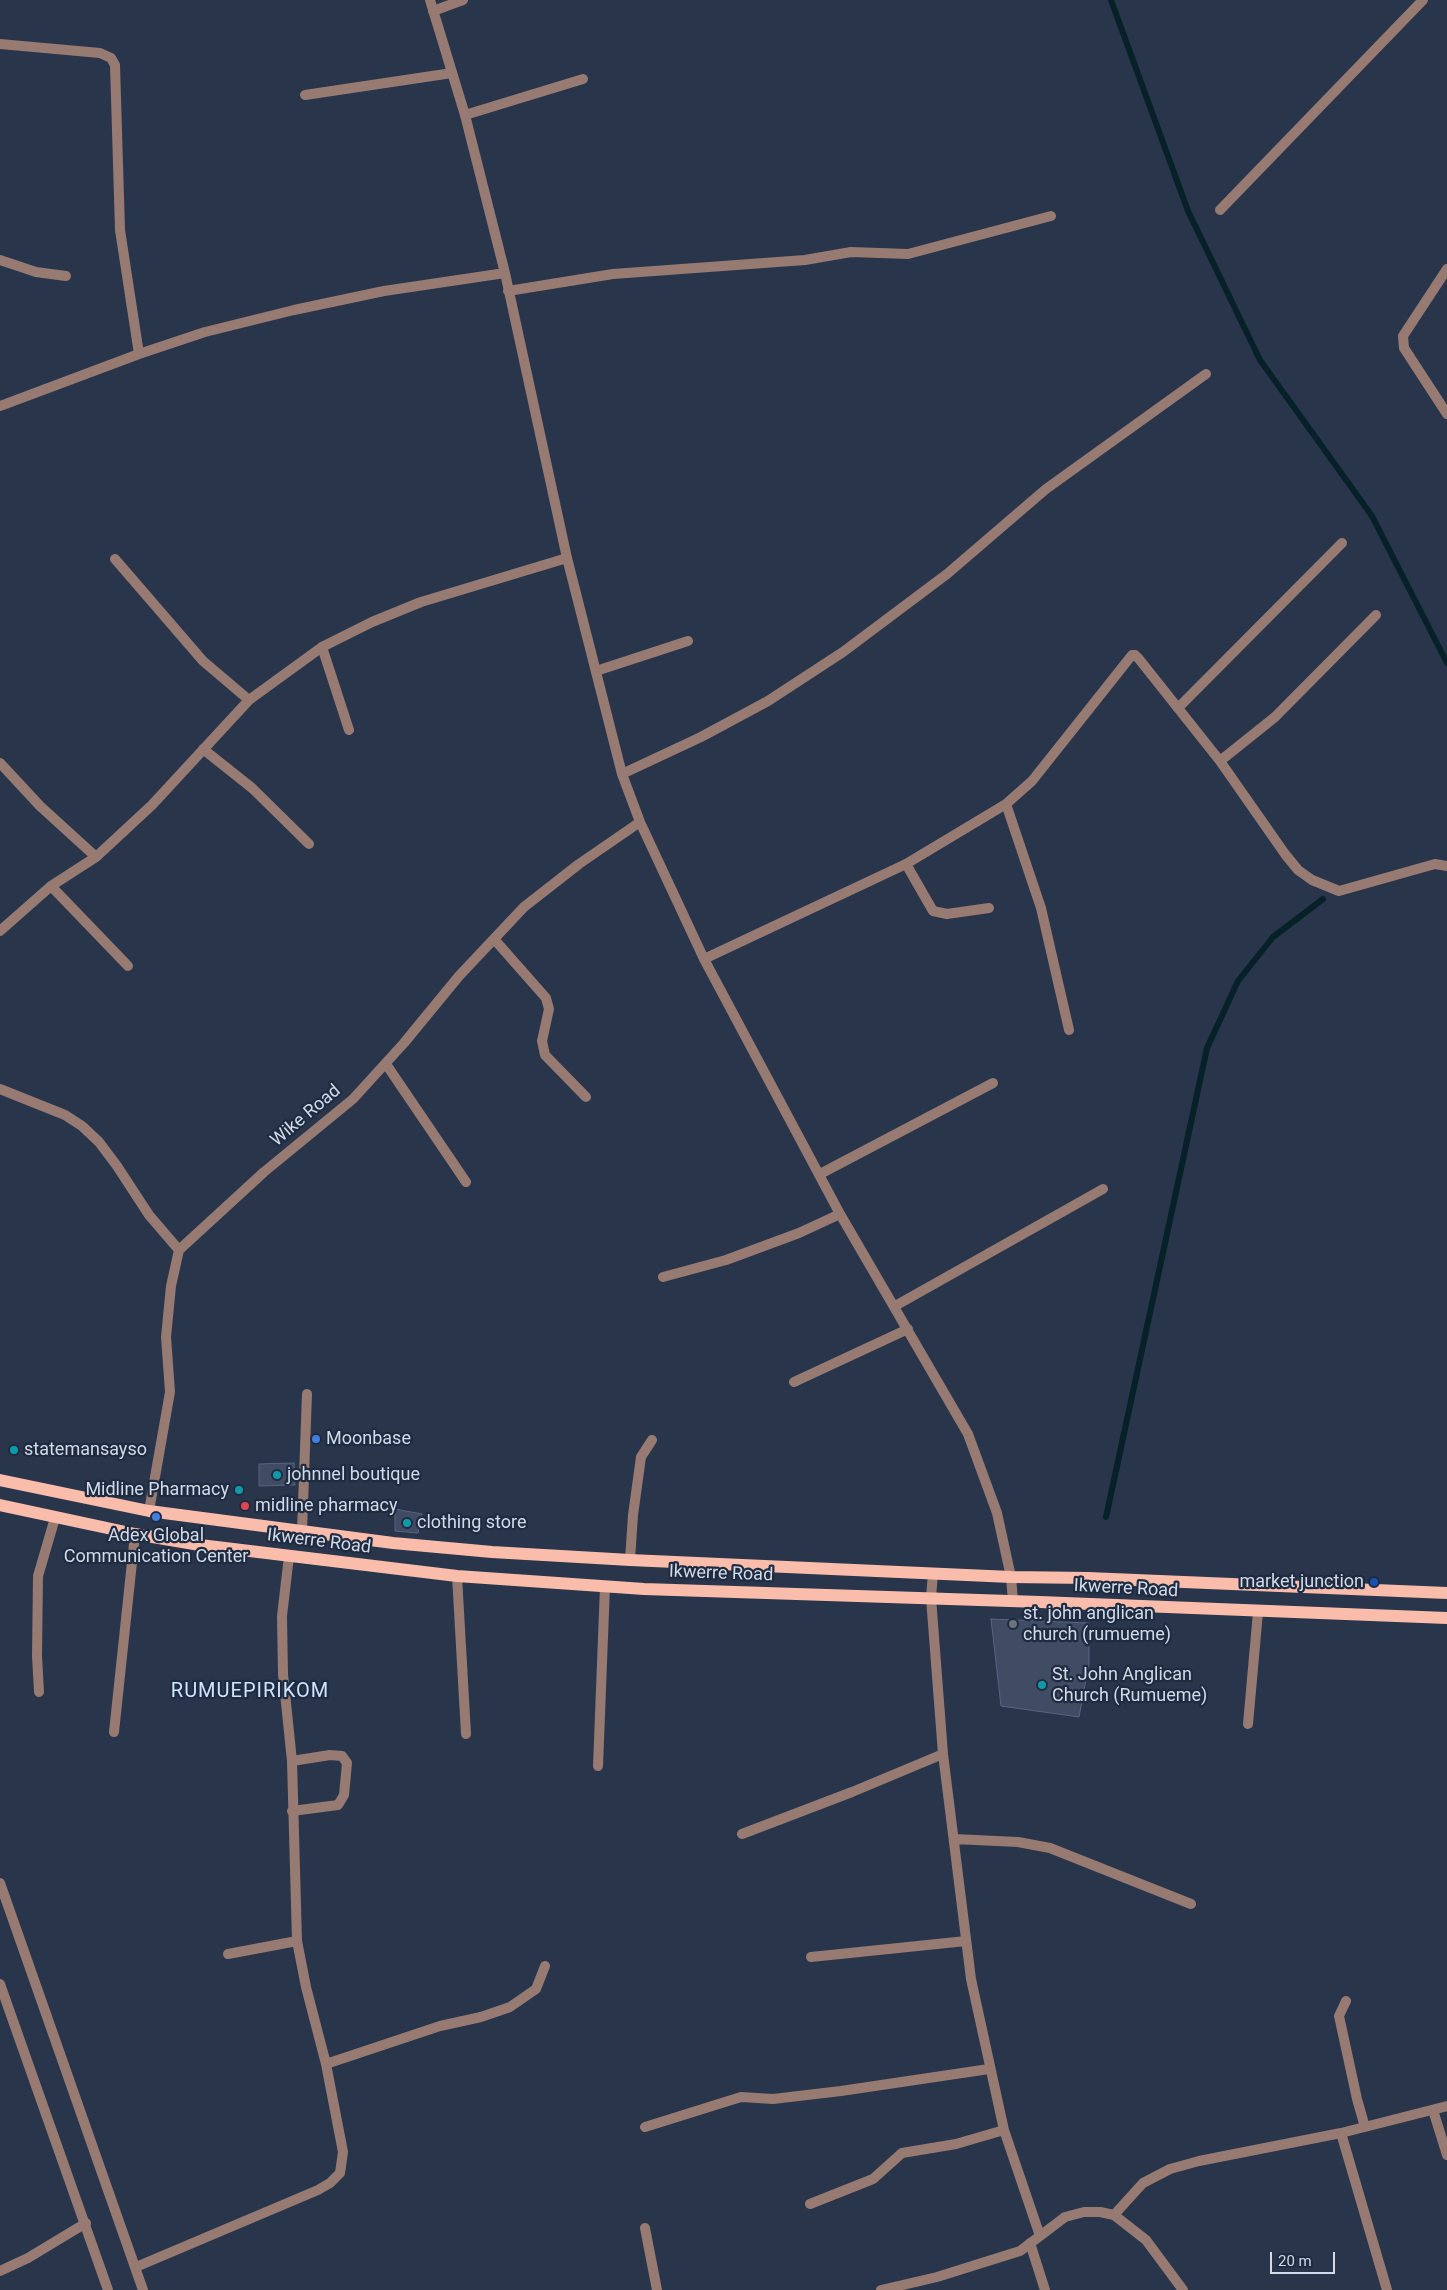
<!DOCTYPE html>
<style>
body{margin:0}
#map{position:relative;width:1447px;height:2290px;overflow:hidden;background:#29354b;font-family:Roboto,sans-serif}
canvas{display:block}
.scale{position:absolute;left:1270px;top:2252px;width:65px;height:22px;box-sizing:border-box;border:2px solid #d2dae8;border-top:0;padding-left:6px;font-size:15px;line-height:18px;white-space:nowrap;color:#d2dae8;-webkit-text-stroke:4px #1f2b40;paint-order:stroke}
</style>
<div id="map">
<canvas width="1447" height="2290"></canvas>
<div class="scale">20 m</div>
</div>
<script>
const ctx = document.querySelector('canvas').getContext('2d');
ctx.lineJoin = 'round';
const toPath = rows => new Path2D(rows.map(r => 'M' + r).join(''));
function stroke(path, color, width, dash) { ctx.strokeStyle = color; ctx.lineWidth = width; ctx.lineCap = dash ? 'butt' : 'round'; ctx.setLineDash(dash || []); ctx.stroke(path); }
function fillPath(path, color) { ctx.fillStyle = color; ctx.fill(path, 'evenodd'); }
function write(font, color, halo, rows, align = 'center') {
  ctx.font = font + ' Roboto,sans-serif'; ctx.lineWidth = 4.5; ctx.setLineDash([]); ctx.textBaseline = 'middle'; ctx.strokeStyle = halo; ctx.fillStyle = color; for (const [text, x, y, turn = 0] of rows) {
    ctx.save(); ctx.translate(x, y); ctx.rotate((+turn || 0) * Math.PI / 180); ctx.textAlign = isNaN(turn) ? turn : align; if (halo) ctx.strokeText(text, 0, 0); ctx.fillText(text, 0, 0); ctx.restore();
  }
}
const stream = toPath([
 [1111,0,1188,211,1260,360,1372,516,1447,663],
 [1106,1517,1207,1048,1238,981,1273,937,1323,899]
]);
const building = toPath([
 [294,1463,295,1485,259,1486,259,1464,294,1463],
 [395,1509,422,1514,418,1533,395,1531,395,1509],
 [991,1619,1089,1623,1089,1664,1079,1717,1001,1706,991,1619]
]);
const service = toPath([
 [433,11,463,0],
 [305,95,452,73],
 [465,115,583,79],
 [322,647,349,730],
 [596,671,688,641],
 [1178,708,1342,543],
 [906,864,933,911,947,914,989,908],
 [386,1064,466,1182],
 [820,1174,993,1083],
 [794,1382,908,1329],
 [630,1560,633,1515,641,1457,652,1440],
 [1248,1724,1258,1612],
 [292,1761,330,1755,342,1756,347,1763,344,1795,338,1805,292,1811],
 [598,1766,605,1586],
 [1433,2110,1447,2155],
 [1030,2243,1045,2290]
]);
const minor = toPath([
 [430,0,465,115,505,273,567,558,622,774,640,822,704,959,840,1214,968,1434,997,1513,1011,1577,1013,1601],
 [0,44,100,53,111,58,115,65,120,230,139,354],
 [1220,210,1423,0],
 [0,260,36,272,66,276],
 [1447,269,1403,336,1404,348,1447,414],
 [508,291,613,274,805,260,851,252,908,254,1051,216],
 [0,406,139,354,205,332,294,310,384,291,505,273],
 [115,559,203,661,249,700],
 [203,749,252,788,309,844],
 [1220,761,1275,717,1376,615],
 [0,763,40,806,96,857],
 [622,774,701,737,768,701,843,652,947,574,1046,489,1206,374],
 [1006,804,1041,908,1069,1030],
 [51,886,128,966],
 [0,931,51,886,96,857,152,805,249,700,322,647,372,622,421,602,567,558],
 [494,939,546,998,549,1009,542,1041,545,1055,586,1097],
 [704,959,906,864,1006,804,1032,781,1132,655,1135,655,1139,659,1220,761,1285,854,1298,870,1312,880,1339,891,1435,864,1447,866],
 [0,1089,65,1115,82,1126,99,1142,117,1166,149,1215,179,1250],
 [663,1277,726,1260,799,1233,840,1214],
 [895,1306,1103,1189],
 [149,1511,170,1392,166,1337,171,1286,179,1250,264,1172,353,1099,404,1043,459,976,524,907,579,864,640,822],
 [302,1531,307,1394],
 [933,1573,931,1598,943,1754,971,1979,1004,2130,1040,2236,1065,2217,1084,2212,1100,2212,1114,2215,1146,2240,1183,2290],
 [457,1576,466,1734],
 [39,1692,37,1656,38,1576,55,1518],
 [114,1732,135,1534],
 [742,1834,852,1792,943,1754],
 [954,1839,1018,1842,1050,1848,1191,1904],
 [228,1954,297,1941],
 [811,1957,966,1941],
 [1346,2001,1339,2016,1357,2099,1365,2127],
 [326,2064,440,2026,481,2017,510,2007,536,1989,545,1966],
 [645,2127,741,2097,773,2099,841,2091,989,2069],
 [1341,2133,1387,2290],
 [810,2204,873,2179,902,2153,956,2144,1004,2130],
 [1114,2215,1143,2183,1170,2169,1199,2161,1341,2133,1447,2106],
 [645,2228,657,2290],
 [136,2267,318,2190,330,2183,340,2173,343,2152,326,2064,306,1987,297,1941,292,1761,283,1674,282,1616,289,1556],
 [0,2271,28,2258,86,2223],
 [881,2290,937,2277,1020,2251,1040,2236]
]);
const tertiary = toPath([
 [0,1883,143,2290],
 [0,1984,108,2290]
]);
const primary = toPath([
 [0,1480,149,1511,393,1543,492,1552,630,1560,1011,1577,1088,1578,1447,1593],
 [0,1505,135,1534,200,1545,457,1576,644,1589,1040,1602,1447,1618]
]);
const markers = [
 [316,1439,5,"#3f7fe0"],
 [14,1450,5,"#0f9aa8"],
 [277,1475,5,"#0f9aa8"],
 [239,1490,5,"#0f9aa8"],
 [245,1506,5,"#e0444e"],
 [156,1517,5,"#3f7fe0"],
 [407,1523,5,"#0f9aa8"],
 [1374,1582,5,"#1a4fb4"],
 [1013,1624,5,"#6b7280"],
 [1042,1685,5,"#0f9aa8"]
];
const streetNames = [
 ["Wike Road",306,1116,-40],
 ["Ikwerre Road",319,1542,7],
 ["Ikwerre Road",721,1574,2],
 ["Ikwerre Road",1126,1589,3]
];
const poiNames = [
 ["Moonbase",326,1439],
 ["statemansayso",24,1450],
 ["johnnel boutique",287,1475],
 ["Midline Pharmacy",229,1490,"right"],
 ["midline pharmacy",255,1506],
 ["clothing store",417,1523],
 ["Adex Global",156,1536,"center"],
 ["Communication Center",156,1557,"center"],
 ["market junction",1364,1582,"right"],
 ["st. john anglican",1023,1614],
 ["church (rumueme)",1023,1635],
 ["St. John Anglican",1052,1675],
 ["Church (Rumueme)",1052,1696]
];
const quarterNames = [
 ["RUMUEPIRIKOM",250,1692]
];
stroke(stream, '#072129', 6);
fillPath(building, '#3f4c64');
stroke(building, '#57657e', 1);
stroke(service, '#977a71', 10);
stroke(minor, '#977a71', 10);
stroke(tertiary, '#977a71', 10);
stroke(primary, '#fabdac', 12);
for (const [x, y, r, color] of markers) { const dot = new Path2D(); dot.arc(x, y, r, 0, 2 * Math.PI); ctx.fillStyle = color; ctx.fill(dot); stroke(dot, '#1f2b40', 2); }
write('18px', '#d2dae8', '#1f2b40', streetNames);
write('18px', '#d2dae8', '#1f2b40', poiNames, 'left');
ctx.letterSpacing = '1px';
write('20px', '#d1e2fe', '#1f2b40', quarterNames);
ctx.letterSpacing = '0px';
</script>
